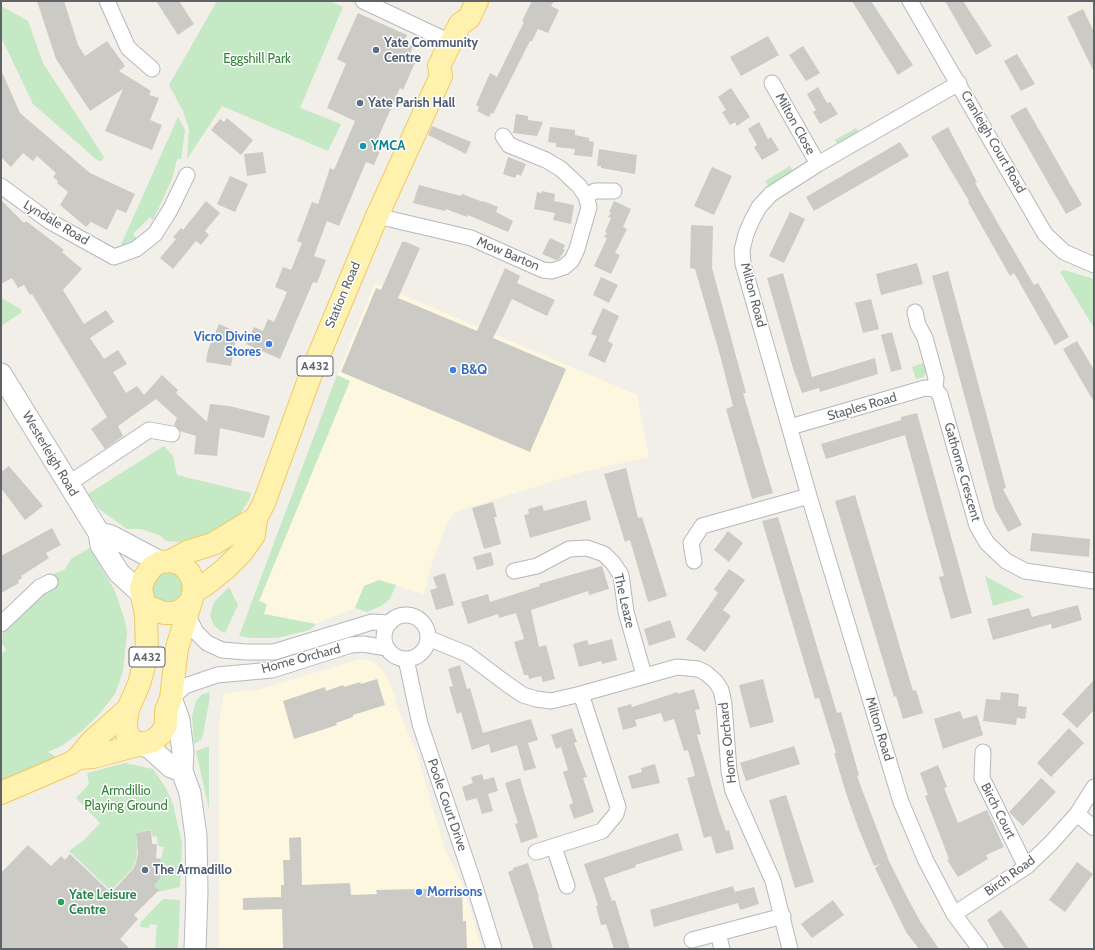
<!DOCTYPE html>
<style>
body{margin:0}
#map{position:relative;width:1095px;height:950px;overflow:hidden;background:#f1efe8;font-family:Cabin,sans-serif}
canvas{display:block}
.frame{position:absolute;inset:0;border:2px solid #5f6368;pointer-events:none}
</style>
<div id="map">
<canvas width="1095" height="950"></canvas>
<div class="frame"></div>
</div>
<script>
const ctx = document.querySelector('canvas').getContext('2d');
ctx.lineJoin = 'round';
function fillPath(path, color) { ctx.fillStyle = color; ctx.fill(path, 'evenodd'); }
const toPath = rows => new Path2D(rows.map(r => 'M' + r).join(''));
function stroke(path, color, width, dash) { ctx.strokeStyle = color; ctx.lineWidth = width; ctx.lineCap = dash ? 'butt' : 'round'; ctx.setLineDash(dash || []); ctx.stroke(path); }
function write(font, color, halo, rows, align = 'center') {
  ctx.font = font + ' Cabin,sans-serif'; ctx.lineWidth = 3; ctx.setLineDash([]); ctx.textBaseline = 'middle'; ctx.strokeStyle = halo; ctx.fillStyle = color; for (const [text, x, y, turn = 0] of rows) {
    ctx.save(); ctx.translate(x, y); ctx.rotate((+turn || 0) * Math.PI / 180); ctx.textAlign = isNaN(turn) ? turn : align; if (halo) ctx.strokeText(text, 0, 0); ctx.fillText(text, 0, 0); ctx.restore();
  }
}
const commercial = toPath([
 [375,283,637,395,649,457,582,472,455,512,445,528,430,569,424,595,379,580,364,586,355,608,316,624,264,614,259,601,350,381,337,375],
 [360,659,369,660,376,664,384,672,394,693,396,705,417,754,445,850,461,881,482,949,219,949,219,724,224,693,257,690]
]);
const green = toPath([
 [217,1,330,1,343,7,300,108,341,124,328,151,222,106,187,159,189,129,183,111,169,85],
 [1,6,28,21,43,63,102,154,104,157,102,161,97,160,33,104,1,37],
 [178,117,185,130,181,159,177,159,172,179,153,220,150,217,133,234,137,239,120,247],
 [856,128,860,134,839,147,835,140],
 [790,166,794,172,769,188,765,181],
 [1064,270,1094,279,1094,328,1060,272],
 [1,298,21,309,21,313,1,326],
 [926,362,926,372,924,377,916,379,912,367],
 [337,375,350,381,259,601,267,604,264,614,316,624,310,630,277,638,251,638,239,636],
 [164,446,173,456,177,475,251,493,249,500,240,514,227,525,205,535,178,542,166,541,161,536,141,529,127,529,99,509,88,494],
 [90,548,115,591,125,621,127,633,123,671,115,694,101,712,83,730,63,745,48,752,58,758,1,784,1,655,6,650,2,643,3,631,47,591,57,586,52,575,65,569,72,558],
 '151 588a16 16 0 1 1 32 0a16 16 0 1 1-32 0Z',
 [985,576,1024,597,993,606],
 [379,580,396,585,390,599,381,606,367,612,355,608,364,586],
 [229,587,238,605,225,633,219,630,214,625,210,616,214,602],
 [209,692,210,697,203,735,201,740,194,744,192,717,196,701,201,695],
 [209,746,209,809,196,751],
 [125,763,153,769,166,788,173,804,182,843,180,887,152,893,164,847,158,846,157,836,153,837,151,829,136,833,137,848,136,861,132,869,111,891,69,851,84,840,100,823,76,798,89,784,87,773],
 [163,899,180,900,178,949,155,949,157,925,150,924,149,928,140,927,141,922]
]);
const building = toPath([
 [37,1,64,1,78,45,85,56,107,41,125,66,119,71,151,91,149,95,159,98,150,120,162,125,152,150,105,131,123,89,90,111,56,59],
 [156,1,179,1,194,24,178,35],
 [532,1,554,1,551,6,559,10,548,33,538,29,532,41,530,41,493,114,491,113,489,117,477,111,479,107,476,105,490,73,497,77,524,22,522,21],
 [852,1,871,1,913,65,898,75],
 [945,1,963,1,992,46,976,55],
 [1083,9,1094,32,1094,72,1067,17],
 [358,13,407,35,404,42,413,46,410,54,417,58,403,90,400,88,378,138,384,141,374,165,366,162,339,226,327,221,314,256,326,260,317,283,313,282,280,359,246,344,254,327,263,331,268,319,274,322,287,292,275,287,283,267,291,270,302,243,297,241,312,202,318,204,330,168,334,170,355,121,327,108,346,64,337,59],
 [768,36,779,55,741,76,730,57],
 [803,46,820,73,806,81,789,55],
 [1017,54,1035,84,1021,91,1004,61],
 [1,70,20,113,90,173,135,194,126,213,117,209,107,230,91,222,86,227,60,205,68,192,57,183,58,181,53,177,56,173,37,156,33,161,23,153,11,167,1,157],
 [818,87,827,103,830,102,838,114,820,124,813,112,816,110,807,94],
 [731,88,750,117,737,126,735,122,730,125,722,112,726,110,718,97],
 [1026,107,1082,205,1066,214,1010,116],
 [516,114,528,116,528,120,543,122,537,136,513,133],
 [227,118,253,140,241,155,211,130,220,119,224,122],
 [759,122,768,139,771,137,779,150,762,160,754,147,757,145,748,129],
 [432,126,471,142,466,154,428,135],
 [550,127,575,130,575,135,589,138,589,141,594,142,592,157,574,155,575,149,556,147,556,143,548,142],
 [948,127,977,182,975,183,1000,227,1034,285,1038,283,1069,337,1055,345,1014,273,1010,276,968,202,969,201,931,137],
 [900,142,909,156,814,211,806,197],
 [599,149,637,155,635,174,601,168,601,166,597,166],
 [263,152,266,173,247,176,244,154],
 [508,157,526,164,521,176,517,174,515,178,503,174],
 [712,167,732,176,714,215,694,206],
 [230,176,248,184,235,212,217,204],
 [419,185,461,196,462,194,483,202,483,201,498,207,496,212,513,221,508,232,468,215,467,217,446,209,445,211,413,203],
 [542,191,555,194,554,201,574,205,571,224,553,220,555,213,534,209,537,192,542,193],
 [1,200,24,223,26,221,64,250,62,252,82,269,63,290,84,324,106,310,114,322,90,338,104,359,118,350,127,364,113,372,126,393,137,386,144,395,162,375,178,390,176,393,207,422,210,404,229,406,270,416,264,438,220,428,217,456,194,454,196,436,180,431,174,425,177,418,156,399,118,426,123,436,105,449,91,429,107,417,32,294,30,295,24,285,18,288,12,278,1,284],
 [206,201,220,213,205,231,209,235,201,245,196,241,173,269,160,258,176,239,173,237,181,228,183,230],
 [614,201,631,209,623,227,627,229,615,253,620,255,611,274,594,266,607,238,604,237,607,233,605,232,611,218,608,217,611,213,609,212],
 [790,212,805,219,784,263,769,256],
 [691,225,713,226,712,268,746,393,743,393,773,493,752,499,726,409,733,406,720,355,695,269,690,268],
 [550,238,565,245,563,249,565,250,559,259,556,260,542,254],
 [402,242,406,242,420,248,398,298,477,331,505,268,520,276,517,283,555,300,547,316,512,299,493,338,566,369,530,452,341,372,376,288,381,290],
 [917,263,923,284,881,295,876,274],
 [948,271,1006,488,1003,489,1022,525,1008,532,995,509,932,276],
 [783,273,812,377,875,358,878,374,820,392,819,388,802,393,793,368,767,278],
 [601,277,618,285,609,303,593,295],
 [871,299,879,329,863,333,855,303],
 [603,308,619,316,608,341,613,344,605,363,588,355,597,336,591,334],
 [219,324,237,332,231,366,206,362,208,350],
 [892,332,902,369,891,372,881,335],
 [1077,341,1094,370,1094,402,1063,349],
 [917,413,972,613,951,619,939,577,944,576,905,435,826,459,821,444,901,420,901,417],
 [9,466,43,506,25,520,1,488,1,472],
 [626,468,638,518,642,517,667,596,648,602,630,540,625,542,604,474],
 [855,495,913,691,916,690,923,713,903,719,896,696,894,697,835,501],
 [586,500,591,520,530,538,524,515,529,514,528,509,542,505,544,511],
 [493,502,497,517,494,517,501,544,484,549,472,508],
 [778,517,837,713,841,712,859,775,857,776,872,816,889,861,907,897,920,921,939,949,919,949,906,932,875,868,880,864,874,866,858,827,846,793,834,753,836,753,819,698,815,699,762,521],
 [52,528,61,545,46,553,49,558,21,576,22,578,18,581,19,583,1,593,1,556],
 [728,531,743,543,729,562,714,550],
 [1032,533,1090,539,1089,557,1030,551],
 [491,552,494,565,477,570,473,557],
 [602,566,609,589,589,595,588,591,531,610,539,647,546,645,555,679,543,682,541,676,529,679,528,675,524,675,514,642,524,639,516,613,499,618,498,614,468,624,461,602,488,594,490,602,540,586,539,584],
 [729,569,745,580,723,610,731,616,705,652,686,639,718,593,714,589],
 [445,573,454,605,436,610,430,590,437,588,433,577],
 [1078,605,1082,620,1052,629,1051,624,993,640,987,619,1029,608,1032,617],
 [670,620,676,637,649,646,644,629],
 [612,639,617,660,602,664,601,661,579,667,573,644,587,640,589,645],
 [460,665,467,689,470,688,483,733,531,719,538,740,528,743,536,768,524,771,517,745,491,753,489,744,472,750,461,712,457,714,449,687,453,686,448,669],
 [377,679,385,705,353,715,353,717,336,723,337,725,294,739,283,701,325,687,326,691,343,685,344,687,360,682,361,684],
 [763,679,774,722,750,728,739,685],
 [1094,680,1094,710,1077,728,1062,714],
 [694,689,700,709,695,710,701,734,697,735,718,808,726,831,729,830,734,849,716,854,711,836,704,838,687,778,695,776,688,750,684,751,674,719,664,722,661,713,635,720,637,726,623,730,617,708,631,704,632,707,678,692,678,694],
 [1001,692,1019,694,1018,706,1027,707,1025,719,1017,718,1016,725,983,721,986,699,1000,700],
 [960,711,963,719,977,715,983,735,943,749,934,719],
 [572,728,577,742,574,743,587,777,583,778,594,812,574,819,569,805,573,803,563,772,568,770,561,747,556,749,551,735],
 [1069,728,1084,743,1051,777,1037,763],
 [794,746,800,764,746,781,740,763],
 [655,764,660,783,632,789,628,776,642,772,641,768],
 [938,765,947,787,944,788,958,823,987,810,1004,847,986,855,988,859,958,877,947,860,949,859,925,796,928,795,920,773],
 [482,774,484,780,494,777,498,791,488,794,493,811,482,814,477,798,466,801,462,787,473,783,471,777],
 [520,778,538,837,521,843,515,824,518,823,505,783],
 [1041,778,1056,792,1023,826,1009,812],
 [786,795,814,882,795,888,769,800],
 [151,830,152,844,157,844,156,858,161,859,158,871,163,874,154,886,159,890,134,915,138,919,120,939,130,949,1,949,1,873,28,845,51,866,61,856,65,860,70,854,111,893,133,869,136,863,138,853,136,833],
 [678,833,683,850,635,865,636,867,604,878,612,901,615,900,630,949,614,949,606,924,601,925,596,906,598,905,584,864],
 [301,837,302,885,350,883,351,895,377,894,376,890,462,888,463,921,466,921,467,949,283,949,282,909,243,910,243,898,281,897,281,885,284,885,283,860,290,860,289,838],
 [1077,862,1093,874,1065,912,1049,900],
 [528,863,539,897,538,897,553,949,534,949,508,872,513,870,513,868],
 [733,886,737,900,735,892,754,887,759,904,740,910,738,903,654,927,650,910],
 [833,900,844,915,812,938,801,924],
 [1001,910,1016,930,1029,949,1005,949,1000,942,987,920]
]);
const street = toPath([
 [107,1,128,48,152,69],
 [363,1,450,42],
 [910,1,1045,234,1064,252,1094,265],
 [772,83,818,164],
 [959,83,818,164,771,194,759,207,752,220,746,234,742,250,743,264,809,496,901,802,926,861,954,914,980,949],
 [1,186,49,221,114,257,136,249,155,234,170,210,187,175],
 [586,196,595,191,614,191],
 [377,216,471,238,543,270,552,271,564,267,572,260,577,249,589,207,586,196,579,186,561,169,546,160,509,145,503,136],
 [915,312,918,325,925,338,936,378,935,389],
 [935,389,940,395,977,526,987,543,1006,561,1025,571,1094,581],
 [790,427,925,388,935,389],
 [68,484,149,430,172,434],
 [694,561,691,543,702,526,809,496],
 [514,571,537,566,569,549,587,548,604,554,613,563,621,575,626,612,644,675],
 '384 637a22 22 0 1 1 44 0a22 22 0 1 1-44 0Z',
 [188,616,196,632,207,643,222,650,246,652,274,652,372,622,390,623],
 [1,624,40,587,50,582],
 [428,638,467,654,507,684,523,695,536,699,551,701,581,694,677,667,698,669,706,673,716,682,721,690,724,704,729,771,733,791,773,881,790,949],
 [406,659,420,724,474,884,494,949],
 [171,698,185,686,217,675,272,670,351,645,363,644,387,648],
 [983,752,982,778,1026,867],
 [1077,814,1094,828],
 [554,847,567,886],
 [536,852,602,831,616,814,618,807,581,694],
 [954,914,1026,867,1051,843,1077,814,1094,787],
 [718,933,722,949],
 [692,940,783,916]
]);
const secondary = toPath([
 [1,374,99,533,101,545,119,573,142,594],
 [99,533,111,536,160,562],
 [171,698,179,720,183,752,182,771,190,793,196,836,197,892,195,949],
 [140,744,150,748,171,767,182,771]
]);
const primary = toPath([
 [171,561,187,552,213,544,256,518],
 [194,591,205,585,225,569,242,552,254,535,256,518,264,503,311,374,377,216,441,76,439,66,460,24,469,18,477,1],
 [143,601,148,607,164,613,174,613,182,610,191,601],
 [78,758,93,757,153,741,161,734,166,725,166,711,171,698,177,648,194,591,193,581,189,572,181,564,171,561,160,562,152,567,144,578,141,588,146,615,147,655,139,684,128,709,126,722,126,732,131,739,140,744],
 [1,793,71,763,78,758,92,741,128,709]
]);
const markers = [
 [376,50,4,"#5c6f8a"],
 [360,103,4,"#5c6f8a"],
 [363,146,4,"#0f9aa8"],
 [269,344,4,"#3f7fe0"],
 [453,370,4,"#3f7fe0"],
 [145,870,4,"#5c6f8a"],
 [419,892,4,"#3f7fe0"],
 [61,902,4,"#2e9e5b"]
];
const shields = [
 [315,366,36],
 [147,657,36]
];
const shieldNames = [
 ["A432",315,366],
 ["A432",147,657]
];
const serviceNames = [
 ["Yate Community",384,43],
 ["Centre",384,58],
 ["Yate Parish Hall",368,103],
 ["The Armadillo",153,870]
];
const parkNames = [
 ["Eggshill Park",257,59],
 ["Armdillio",126,791],
 ["Playing Ground",126,806]
];
const streetNames = [
 ["Milton Close",795,124,61],
 ["Cranleigh Court Road",993,142,60],
 ["Lyndale Road",56,223,31],
 ["Mow Barton",508,254,23],
 ["Station Road",343,295,-67],
 ["Milton Road",753,295,75],
 ["Staples Road",862,407,-16],
 ["Westerleigh Road",50,454,59],
 ["Gathorne Crescent",962,472,74],
 ["The Leaze",624,601,77],
 ["Home Orchard",301,659,-15],
 ["Milton Road",879,729,73],
 ["Home Orchard",728,743,-96],
 ["Poole Court Drive",447,805,71],
 ["Birch Court",998,811,63],
 ["Birch Road",1010,876,-36]
];
const cultureNames = [
 ["YMCA",371,146]
];
const shopNames = [
 ["Vicro Divine",261,337,"right"],
 ["Stores",261,352,"right"],
 ["B&Q",461,370],
 ["Morrisons",427,892]
];
const leisureNames = [
 ["Yate Leisure",69,895],
 ["Centre",69,910]
];
fillPath(commercial, '#fef7e0');
fillPath(green, '#c5e8c5');
fillPath(building, '#cccac5');
stroke(street, '#b5b8bc', 17);
stroke(secondary, '#b6babf', 23);
stroke(primary, '#f2c960', 24);
stroke(street, '#fff', 15);
stroke(secondary, '#fff', 21);
stroke(primary, '#fff2af', 22);
for (const [x, y, r, color] of markers) { const dot = new Path2D(); dot.arc(x, y, r, 0, 2 * Math.PI); ctx.fillStyle = color; ctx.fill(dot); stroke(dot, '#fff', 1.5); }
for (const [x, y, w] of shields) { const box = new Path2D(); box.roundRect(x - w / 2, y - 10, w, 20, 3); ctx.fillStyle = '#fff'; ctx.fill(box); stroke(box, '#5f6368', 1); }
write('bold 12px', '#5f6368', null, shieldNames);
write('bold 13px', '#4e5e75', '#fff', serviceNames, 'left');
write('13px', '#348238', '#fff', parkNames);
write('13px', '#5f6368', '#fff', streetNames);
write('bold 13px', '#0d838f', '#fff', cultureNames, 'left');
write('bold 13px', '#366cbe', '#fff', shopNames, 'left');
write('bold 13px', '#27864d', '#fff', leisureNames, 'left');
</script>
